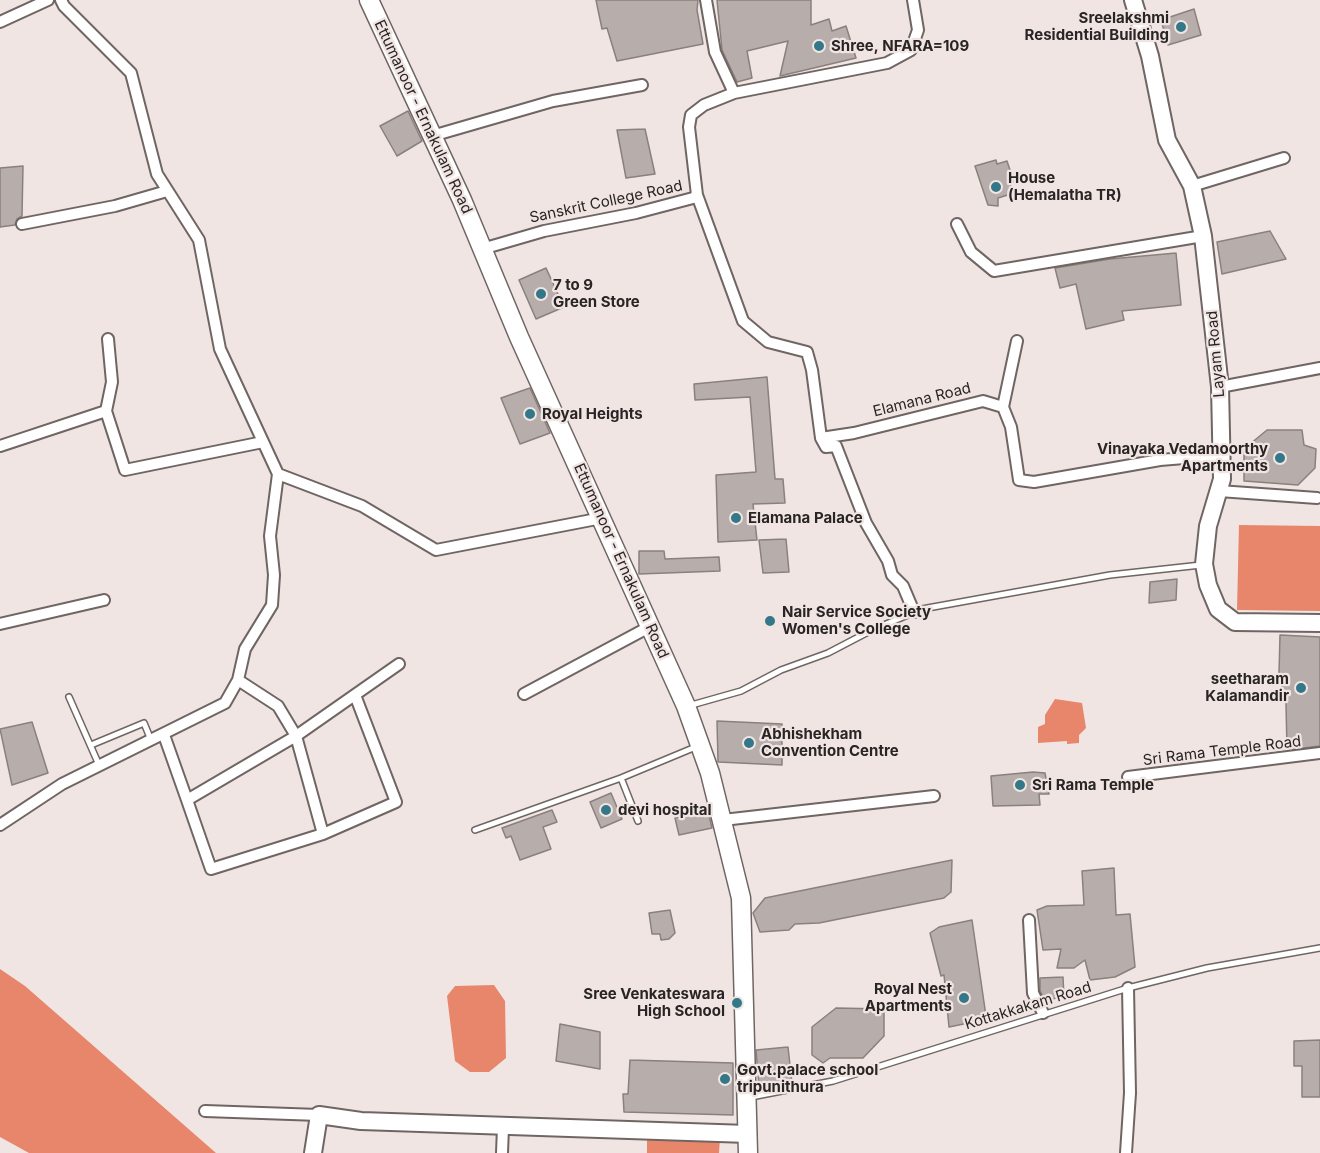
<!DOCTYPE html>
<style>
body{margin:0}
canvas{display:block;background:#f0e5e2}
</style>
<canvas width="1320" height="1153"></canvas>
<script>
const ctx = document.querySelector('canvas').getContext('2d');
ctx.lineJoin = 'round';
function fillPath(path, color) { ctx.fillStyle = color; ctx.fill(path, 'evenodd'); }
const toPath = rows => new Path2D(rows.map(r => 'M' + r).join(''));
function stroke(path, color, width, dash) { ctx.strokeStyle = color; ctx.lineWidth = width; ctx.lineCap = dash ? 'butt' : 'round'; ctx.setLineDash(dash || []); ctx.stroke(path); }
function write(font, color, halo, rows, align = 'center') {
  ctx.font = font + ' Inter,sans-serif'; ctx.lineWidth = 4.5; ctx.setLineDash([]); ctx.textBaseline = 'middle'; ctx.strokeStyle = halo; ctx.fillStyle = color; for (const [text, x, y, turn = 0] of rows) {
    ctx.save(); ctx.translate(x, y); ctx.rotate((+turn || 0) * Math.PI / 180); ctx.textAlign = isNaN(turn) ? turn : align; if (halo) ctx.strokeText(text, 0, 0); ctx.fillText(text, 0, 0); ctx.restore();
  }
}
const water = toPath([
 [1239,525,1320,526,1320,611,1237,610],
 [1055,699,1082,703,1086,728,1079,735,1079,743,1067,744,1067,741,1038,743,1038,727,1045,724,1045,715],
 [0,969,25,986,216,1153,29,1153,0,1137],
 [494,985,505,1001,506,1058,489,1072,470,1072,455,1061,447,996,455,986],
 [647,1138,720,1138,719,1153,647,1153]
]);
const building = toPath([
 [596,0,698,0,697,10,703,44,617,61,607,28,602,29,596,0],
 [717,0,811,0,811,25,829,19,832,31,846,26,856,58,780,76,788,41,747,51,752,78,737,82,722,50,717,0],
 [1194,9,1201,35,1168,45,1161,20,1194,9],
 [408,111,422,141,397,156,380,126,408,111],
 [645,129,655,174,626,178,617,130,645,129],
 [996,160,997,164,1007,161,1014,182,1009,182,1014,193,998,198,998,206,988,205,975,166,996,160],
 [23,166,22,216,17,219,15,225,0,227,0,168,23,166],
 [1270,231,1286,259,1222,274,1217,242,1270,231],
 [1176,253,1181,305,1122,311,1124,320,1086,329,1076,284,1060,288,1055,268,1110,259,1176,253],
 [546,268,564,307,536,319,519,280,546,268],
 [767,377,775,479,783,479,785,503,753,504,757,540,718,542,716,475,756,472,750,397,695,400,694,384,767,377],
 [530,388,550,433,520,444,501,398,530,388],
 [1267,430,1302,430,1304,445,1316,449,1315,468,1298,485,1244,481,1244,449,1267,430],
 [786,539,789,572,763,573,759,540,786,539],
 [639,551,664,551,665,559,719,557,720,571,639,574,639,551],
 [1177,579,1176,600,1149,603,1150,582,1177,579],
 [1280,635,1320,637,1320,746,1287,750,1286,704,1279,673,1280,635],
 [717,721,782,724,782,765,718,762,717,721],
 [32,722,48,773,12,785,0,729,32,722],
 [1033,772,1045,773,1049,794,1039,794,1040,805,993,806,991,776,1033,772],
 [611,793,622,819,601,828,590,802,611,793],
 [552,810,557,822,543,827,551,849,520,860,511,836,506,838,502,828,552,810],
 [708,811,712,828,679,835,675,818,708,811],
 [952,860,951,892,944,898,819,923,795,924,789,930,760,932,753,913,765,898,952,860],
 [1114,868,1116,915,1130,914,1135,967,1115,977,1090,980,1085,960,1074,968,1057,968,1061,949,1043,950,1037,910,1047,906,1084,905,1082,871,1114,868],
 [670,910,675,933,669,939,661,940,660,934,652,934,649,913,670,910],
 [972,920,986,1016,983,1020,949,1027,944,975,941,976,930,933,939,927,972,920],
 [1063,977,1064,997,1045,1000,1040,991,1040,978,1063,977],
 [836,1008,884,1009,884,1036,863,1058,830,1058,823,1063,812,1055,812,1027,836,1008],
 [560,1024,600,1032,600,1069,556,1061,560,1024],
 [1320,1040,1320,1097,1302,1097,1302,1066,1294,1066,1294,1041,1320,1040],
 [788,1047,792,1083,759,1086,756,1050,788,1047],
 [630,1060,733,1063,733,1115,624,1112,623,1094,628,1094,630,1060]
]);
const lane = toPath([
 [69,697,99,765],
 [688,706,741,691,781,670,828,653,872,630,922,609,1110,575,1201,565],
 [91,745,144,723,151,740],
 [621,778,638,821],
 [475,830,621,778,698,746],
 [751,1097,833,1081,1128,988,1207,968,1320,948]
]);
const street = toPath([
 [61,0,64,6,131,73,157,174,199,240,220,349,278,474,362,506,436,550,602,518],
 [706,0,715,52,734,93],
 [0,22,48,0],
 [432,136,553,101,642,85],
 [1192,186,1284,158],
 [697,195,743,321,768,342,807,352,812,370,821,438,826,447,836,446,866,523,888,561,892,575,903,586,914,612],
 [22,224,115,206,167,191],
 [957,224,971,252,994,271,1203,236],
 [482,249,544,231,636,213,693,198,697,195,689,127,691,115,704,105,734,93,887,63,911,50,918,30,913,0],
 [1220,387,1320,368],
 [1003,407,1017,341],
 [106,411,112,382,108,339],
 [821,438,854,433,983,401,1003,407,1011,427,1019,480,1034,482,1160,460,1221,455],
 [0,446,106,411,125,470,263,442],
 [1219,491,1317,498],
 [0,624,104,600],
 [238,680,278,706,296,736,399,664],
 [524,694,651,626],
 [164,735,187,800,211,869,323,834,296,736,187,800],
 [1128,777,1320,753],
 [723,820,934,796],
 [0,825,62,784,225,703,238,680,245,649,272,605,274,575,270,536,278,474],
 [323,834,396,802,355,695],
 [1029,920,1033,993,1043,1013],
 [205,1111,319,1115],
 [502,1153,503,1127],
 [1126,1153,1130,1093,1128,988]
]);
const secondary = toPath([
 [1133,0,1150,56,1167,140,1192,186,1203,236,1220,387,1222,479,1208,526,1204,564,1208,585,1218,609,1235,622,1320,623],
 [313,1153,319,1115,361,1121,748,1134]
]);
const primary = toPath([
 [369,0,462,200,519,337,686,706,710,773,741,898,748,1153]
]);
const markers = [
 [1181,27,6,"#347788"],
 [819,46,6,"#347788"],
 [996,187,6,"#347788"],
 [541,294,6,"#347788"],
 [530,414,6,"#347788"],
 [1280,458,6,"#347788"],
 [736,518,6,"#347788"],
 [770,621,6,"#347788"],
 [1301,688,6,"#347788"],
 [749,743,6,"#347788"],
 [1020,785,6,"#347788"],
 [606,810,6,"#347788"],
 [964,998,6,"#347788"],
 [737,1003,6,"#347788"],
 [725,1079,6,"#347788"]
];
const poiNames = [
 ["Sreelakshmi",1169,18,"right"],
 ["Residential Building",1169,35,"right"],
 ["Shree, NFARA=109",831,46],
 ["House",1008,178],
 ["(Hemalatha TR)",1008,195],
 ["7 to 9",553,285],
 ["Green Store",553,302],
 ["Royal Heights",542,414],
 ["Vinayaka Vedamoorthy",1268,449,"right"],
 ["Apartments",1268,466,"right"],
 ["Elamana Palace",748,518],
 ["Nair Service Society",782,612],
 ["Women's College",782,629],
 ["seetharam",1289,679,"right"],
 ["Kalamandir",1289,696,"right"],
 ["Abhishekham",761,734],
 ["Convention Centre",761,751],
 ["Sri Rama Temple",1032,785],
 ["devi hospital",618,810],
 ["Royal Nest",952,989,"right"],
 ["Apartments",952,1006,"right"],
 ["Sree Venkateswara",725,994,"right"],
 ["High School",725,1011,"right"],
 ["Govt.palace school",737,1070],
 ["tripunithura",737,1087]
];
const streetNames = [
 ["Ettumanoor - Ernakulam Road",423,117,65],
 ["Sanskrit College Road",606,202,-12],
 ["Layam Road",1216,354,-95],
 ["Elamana Road",922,400,-14],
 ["Ettumanoor - Ernakulam Road",621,561,66],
 ["Sri Rama Temple Road",1222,751,-7],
 ["Kottakkakam Road",1028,1006,-17]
];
fillPath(water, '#e7866a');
fillPath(building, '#b7adaa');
stroke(building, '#8a807d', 1.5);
stroke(lane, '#6f6663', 8);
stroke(street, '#6f6663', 14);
stroke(secondary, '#6f6663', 20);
stroke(primary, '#6f6663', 21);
stroke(lane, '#fff', 5);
stroke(street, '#fff', 10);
stroke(secondary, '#fff', 16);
stroke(primary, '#fff', 18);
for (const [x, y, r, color] of markers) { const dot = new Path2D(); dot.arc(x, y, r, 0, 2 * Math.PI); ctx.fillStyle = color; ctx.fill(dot); stroke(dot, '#f0e5e2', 2); }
write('bold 15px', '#292524', '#f0e5e2', poiNames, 'left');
write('15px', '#292524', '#f0e5e2', streetNames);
</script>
